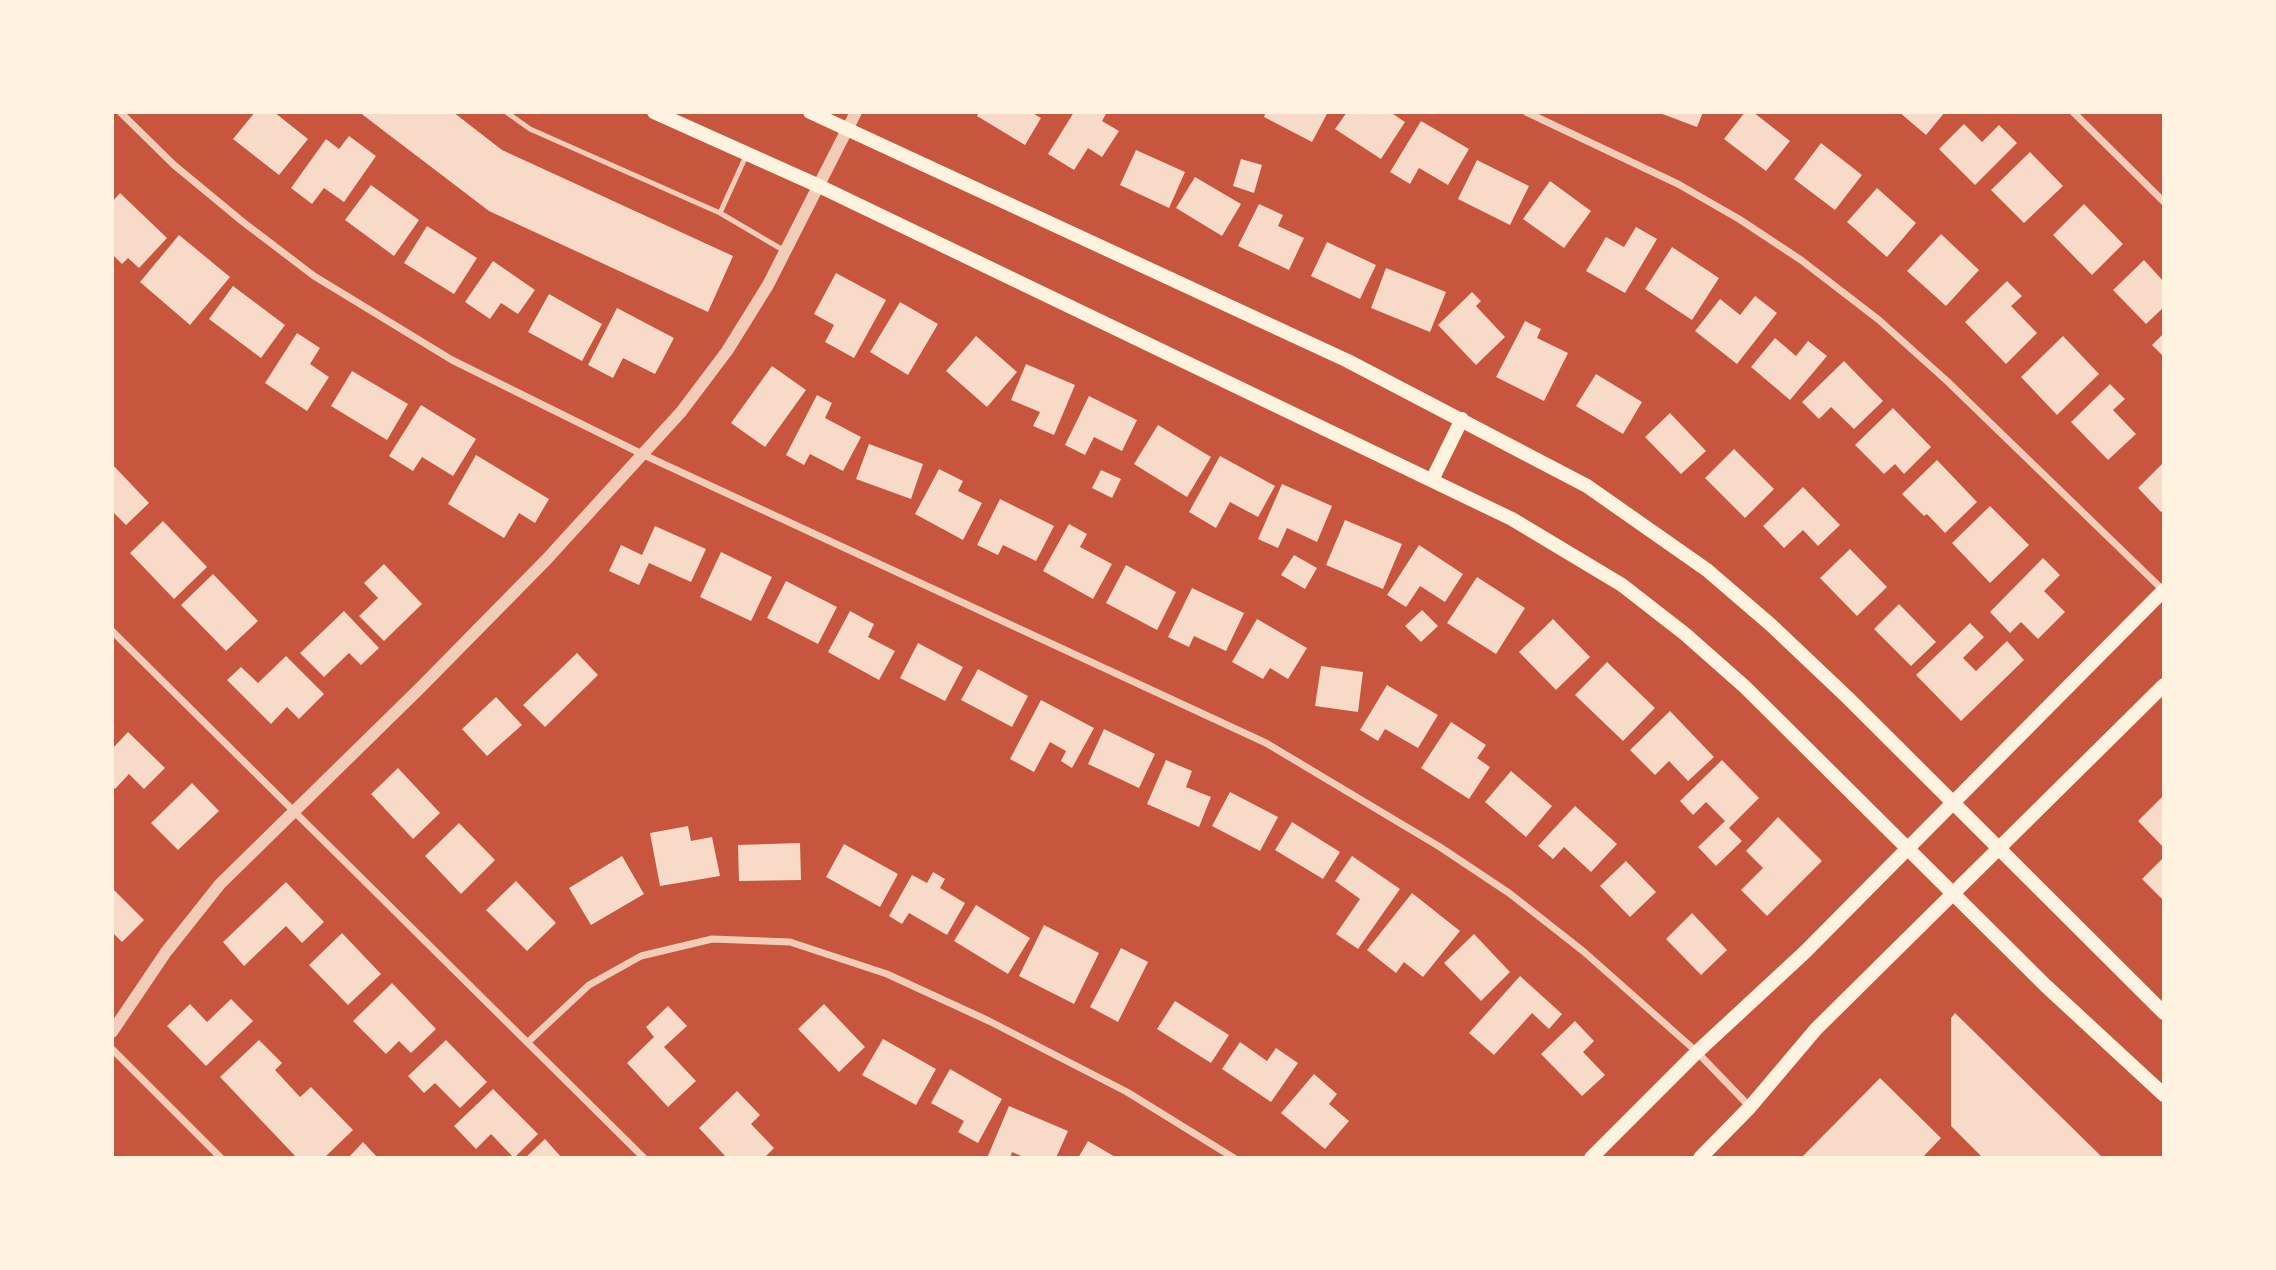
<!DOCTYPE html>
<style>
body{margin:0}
#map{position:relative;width:2276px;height:1270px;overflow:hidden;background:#c8553d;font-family:Jost,sans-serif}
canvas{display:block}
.frame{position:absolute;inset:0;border:114px solid #fff3e0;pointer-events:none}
</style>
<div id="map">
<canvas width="2276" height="1270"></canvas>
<div class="frame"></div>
</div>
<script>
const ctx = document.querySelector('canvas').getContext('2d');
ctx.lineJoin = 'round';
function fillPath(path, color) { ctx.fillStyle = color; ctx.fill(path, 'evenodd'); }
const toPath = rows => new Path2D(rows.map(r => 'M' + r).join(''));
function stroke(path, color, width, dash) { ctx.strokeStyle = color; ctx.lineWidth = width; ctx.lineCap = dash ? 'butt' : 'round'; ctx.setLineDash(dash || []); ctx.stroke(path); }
const building = toPath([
 [255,112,274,112,308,139,279,175,233,139],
 [359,112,453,112,502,150,733,256,708,312,489,211],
 [979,112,1031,112,1041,118,1025,145,977,116],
 [1074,112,1107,112,1102,121,1119,131,1102,157,1088,148,1074,170,1048,154],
 [1266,112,1328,112,1312,142,1264,117],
 [1347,112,1390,112,1405,122,1381,159,1335,129],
 [1657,112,1703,112,1697,127],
 [1745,112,1753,112,1790,141,1766,171,1724,139],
 [1899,112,1945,112,1926,135],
 [1421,121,1469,149,1448,185,1419,168,1410,184,1390,172],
 [1964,124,1982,142,1999,125,2017,143,1975,185,1939,149],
 [349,136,376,156,344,202,324,188,312,204,291,188,326,139,339,149],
 [1821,143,1862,175,1835,210,1794,179],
 [1136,150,1185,172,1169,208,1120,185],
 [2030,152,2063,186,2024,223,1991,190],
 [1241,159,1262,165,1254,193,1233,186],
 [1477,160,1529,186,1510,225,1458,199],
 [1195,177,1241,204,1222,236,1176,208],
 [1550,181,1591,211,1564,248,1523,219],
 [371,185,419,220,394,256,345,220],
 [1877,188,1916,223,1887,257,1847,222],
 [120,193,167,238,139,268,128,258,122,264,112,254,112,202],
 [1259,204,1283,215,1278,226,1304,238,1289,270,1238,246],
 [2084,204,2123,244,2092,275,2053,235],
 [427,226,477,258,454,294,404,263],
 [1636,227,1657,239,1625,293,1586,271,1606,237,1624,247],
 [1941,234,1979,270,1946,306,1907,271],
 [179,235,230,277,190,325,140,282],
 [1327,242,1376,265,1360,299,1311,276],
 [1672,247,1719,278,1692,320,1645,289],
 [2144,260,2164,282,2164,307,2146,324,2113,290],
 [493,261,535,290,518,314,501,303,490,319,465,302],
 [1386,268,1446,292,1430,332,1371,308],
 [836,273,886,300,854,358,825,342,834,325,814,314],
 [2007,281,2022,296,2011,306,2037,333,2006,364,1965,322],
 [233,286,285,325,261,358,209,319],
 [1472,292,1481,301,1476,306,1505,337,1476,365,1438,325],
 [549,294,602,324,582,361,528,332],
 [1755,296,1777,313,1737,364,1695,331,1720,299,1740,315],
 [900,302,938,324,908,375,870,352],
 [617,308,674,338,655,374,623,358,613,378,588,365],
 [1525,321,1541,329,1537,338,1568,353,1544,401,1496,377],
 [297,333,320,348,310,364,329,377,307,411,265,383],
 [2164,333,2164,357,2152,345],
 [976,336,1017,372,987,407,946,371],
 [2063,336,2099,374,2057,415,2021,377],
 [1775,338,1796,356,1808,341,1827,356,1790,400,1751,367],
 [1844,361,1883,401,1854,429,1831,407,1819,419,1802,402],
 [1026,364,1075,385,1054,435,1033,426,1040,412,1011,400],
 [772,366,806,390,765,447,731,423],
 [352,371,408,404,387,440,331,406],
 [1596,374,1642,402,1623,434,1576,406],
 [2110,384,2125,399,2113,410,2136,434,2108,460,2071,422],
 [817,395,832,403,825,418,861,437,843,471,810,454,804,465,786,455],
 [1089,396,1137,420,1122,451,1094,437,1085,455,1065,445],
 [421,405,476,439,453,476,422,457,413,471,389,456],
 [1893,408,1931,447,1904,474,1895,464,1884,474,1855,445],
 [1670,413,1706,451,1681,474,1645,437],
 [1158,425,1211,457,1187,497,1134,464],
 [869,444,923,464,911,499,856,479],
 [1734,449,1774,489,1745,518,1705,478],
 [476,455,549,499,535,523,519,513,504,538,448,504],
 [1220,456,1275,486,1258,517,1230,502,1216,528,1189,512],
 [1937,460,1977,502,1945,533,1927,514,1924,516,1902,494],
 [2164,462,2164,509,2161,512,2138,488],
 [113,465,149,503,126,525,112,511],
 [939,469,963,481,958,491,982,503,963,540,915,514],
 [1101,470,1121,479,1112,498,1092,488],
 [1282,484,1332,506,1317,542,1287,528,1278,548,1258,539],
 [1803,487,1840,525,1818,546,1803,530,1784,548,1763,526],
 [1000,499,1054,526,1036,561,1003,545,998,555,977,545],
 [1990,506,2029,545,1990,583,1952,543],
 [1345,520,1402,544,1383,589,1326,565],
 [163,521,207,567,174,599,130,553],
 [1069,524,1087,534,1080,547,1112,564,1093,599,1043,571],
 [655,526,706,549,691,582,649,563,639,585,609,571,621,545,642,555],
 [1419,545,1463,574,1445,602,1420,586,1406,607,1387,595],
 [1850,549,1887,587,1857,616,1820,578],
 [721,552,772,577,751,621,700,597],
 [1294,555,1317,568,1305,589,1281,575],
 [2043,558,2060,575,2044,591,2065,612,2038,639,2021,622,2010,633,1990,612],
 [384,564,422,604,384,641,359,616,378,598,364,583],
 [1126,565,1176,592,1157,630,1106,603],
 [213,574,258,621,226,651,181,605],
 [1477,577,1525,608,1496,654,1447,623],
 [786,581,837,607,818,644,767,618],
 [1192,588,1244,613,1226,651,1194,636,1189,647,1168,637],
 [1899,604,1936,642,1911,666,1874,629],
 [1422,610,1438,626,1421,642,1405,626],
 [344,611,379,648,361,665,349,653,324,677,300,653],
 [850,611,874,624,868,637,895,651,879,680,828,652],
 [1257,619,1307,648,1288,679,1270,668,1263,679,1232,662],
 [1553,619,1590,657,1556,690,1519,652],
 [1970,623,1984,637,1963,658,1976,671,2007,641,2024,660,1961,721,1916,675],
 [918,643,963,667,945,701,900,678],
 [577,653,598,675,545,727,523,705],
 [286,656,324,694,299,719,287,707,271,724,227,680,241,667,258,683],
 [1607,662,1655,708,1623,741,1575,695],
 [1321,666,1363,672,1358,712,1315,706],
 [978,669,1028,696,1012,727,961,700],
 [1387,685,1438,715,1418,748,1385,729,1378,741,1360,730],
 [496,697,522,725,487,756,462,729],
 [1041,700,1094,728,1072,768,1061,761,1066,751,1050,742,1034,772,1010,759],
 [1670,711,1714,757,1688,781,1669,761,1655,775,1630,750],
 [1451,722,1486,745,1477,758,1490,767,1469,799,1421,768],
 [1104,729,1155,754,1139,788,1088,764],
 [128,732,165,768,144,789,129,774,115,789,112,785,112,749],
 [1166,760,1192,771,1186,787,1211,797,1199,827,1147,804],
 [1722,760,1759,798,1729,828,1742,841,1716,866,1698,847,1725,821,1706,802,1693,815,1680,801],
 [398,768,440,813,413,839,371,794],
 [1511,771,1552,806,1526,837,1485,802],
 [192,783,219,811,178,850,151,823],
 [1230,792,1278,817,1260,851,1212,826],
 [2164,795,2164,848,2138,821],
 [1575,806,1617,844,1591,872,1564,847,1553,859,1538,846],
 [1778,817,1822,861,1767,916,1741,890,1763,868,1746,851],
 [1292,822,1340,852,1323,879,1275,850],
 [459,823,495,860,461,894,425,856],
 [688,826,691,841,712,837,720,876,660,886,650,833],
 [800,843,801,880,739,881,738,845],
 [844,844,898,874,880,907,826,877],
 [622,856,644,894,591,925,569,888],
 [1352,856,1400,889,1358,949,1336,934,1360,899,1335,881],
 [2164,857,2164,901,2142,879],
 [1626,861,1656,892,1630,917,1600,886],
 [933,872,945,879,940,888,965,903,947,935,909,913,902,924,889,916,912,875,927,883],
 [516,881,556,923,527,951,486,910],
 [286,882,324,922,302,943,286,926,244,966,223,942],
 [112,888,144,920,122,942,112,932],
 [1412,893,1460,931,1423,977,1404,962,1396,973,1367,950],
 [976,905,1030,938,1008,974,954,941],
 [1692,913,1727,950,1701,975,1666,939],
 [1044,925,1099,953,1074,1004,1019,976],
 [342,933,381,974,348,1005,309,965],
 [1474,934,1510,972,1481,1001,1444,963],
 [1121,948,1148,962,1118,1022,1090,1007],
 [1520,976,1562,1014,1549,1029,1532,1013,1494,1055,1469,1033],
 [392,983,436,1029,411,1053,399,1041,386,1054,353,1021],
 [231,999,253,1021,206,1066,167,1026,190,1004,207,1022],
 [1175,1001,1229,1035,1211,1063,1157,1029],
 [824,1004,865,1047,839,1072,798,1029],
 [668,1006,687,1026,664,1047,696,1081,668,1107,627,1063,654,1037,646,1027],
 [1955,1013,2103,1158,1983,1158,1951,1126,1951,1018],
 [1575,1021,1594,1041,1583,1052,1605,1075,1582,1096,1541,1054],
 [883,1039,936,1069,916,1105,862,1075],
 [259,1040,282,1063,275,1070,300,1097,311,1087,353,1130,324,1158,297,1158,220,1077],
 [446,1040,487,1082,460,1108,435,1083,424,1093,408,1076],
 [1240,1042,1267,1061,1276,1048,1298,1063,1271,1102,1222,1069],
 [950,1069,1002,1099,978,1143,958,1132,964,1121,931,1103],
 [1314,1074,1337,1094,1329,1104,1349,1121,1325,1149,1281,1113],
 [1880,1078,1941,1138,1922,1158,1801,1158],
 [493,1089,538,1134,514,1158,491,1134,476,1149,454,1126],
 [737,1091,760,1115,751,1124,774,1148,764,1158,727,1158,699,1128],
 [1009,1106,1068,1131,1056,1158,1026,1158,1012,1152,1010,1158,987,1158],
 [545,1139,562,1158,525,1158],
 [1088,1141,1117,1158,1078,1158],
 [363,1142,378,1158,348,1158]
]);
const service = toPath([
 [506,112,530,129,720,213,746,156],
 [720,213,783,250]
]);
const minor = toPath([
 [120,112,174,165,243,222,314,276,452,360,644,455,1266,743,1440,847,1509,893,1583,951,1697,1052,1750,1107],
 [1526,112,1678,184,1739,219,1801,260,1879,320,1947,381,2164,591],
 [2073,112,2164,202],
 [112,631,644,1158],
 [528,1042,589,985,641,956,712,939,790,942,887,974,989,1021,1127,1092,1234,1158],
 [112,1049,221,1158]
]);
const tertiary = toPath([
 [112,1032,166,952,220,884,420,688,546,560,681,412,727,351,768,285,856,112]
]);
const secondary = toPath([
 [654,112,819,186,1512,519,1622,585,1685,634,1745,687,2046,986,2164,1095],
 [810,112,1348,361,1587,486,1707,570,1771,625,1848,698,2164,1013],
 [1432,480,1462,419],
 [1591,1158,1697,1052,1805,952,2164,590],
 [1700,1158,1750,1107,1816,1029,2164,685]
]);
fillPath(building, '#f7dbc8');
stroke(service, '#f1ccb7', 5);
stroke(minor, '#f1ccb7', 7);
stroke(tertiary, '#f1ccb7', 12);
stroke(secondary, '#fff3e0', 14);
</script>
